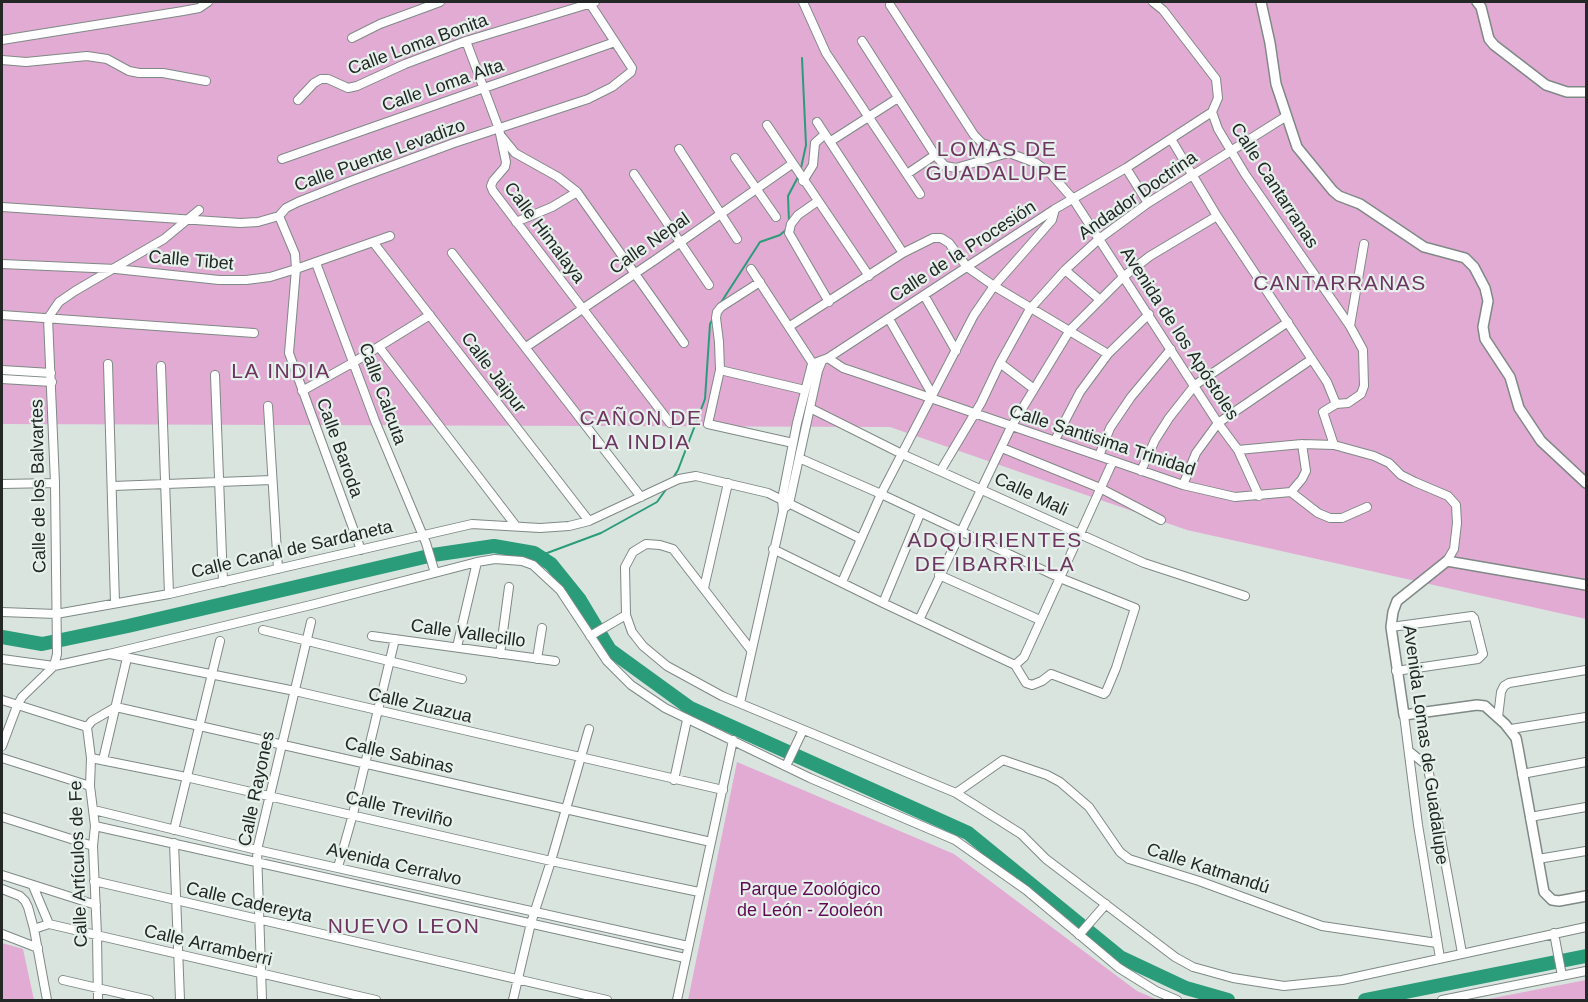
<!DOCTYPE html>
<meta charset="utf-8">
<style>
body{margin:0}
#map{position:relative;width:1588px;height:1002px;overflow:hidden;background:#d9e4df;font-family:Arial,sans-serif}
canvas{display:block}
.frame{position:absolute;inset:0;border:3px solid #232725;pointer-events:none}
</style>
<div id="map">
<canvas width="1588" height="1002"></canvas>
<div class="frame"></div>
</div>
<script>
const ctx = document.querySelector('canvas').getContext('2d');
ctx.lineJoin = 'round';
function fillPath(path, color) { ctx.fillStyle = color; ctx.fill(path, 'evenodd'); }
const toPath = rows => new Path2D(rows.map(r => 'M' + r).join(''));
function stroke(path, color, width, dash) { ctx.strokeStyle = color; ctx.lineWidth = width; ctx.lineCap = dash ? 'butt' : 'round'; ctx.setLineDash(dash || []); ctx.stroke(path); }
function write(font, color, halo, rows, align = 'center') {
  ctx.font = font + ' Arial,sans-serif'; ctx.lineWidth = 4.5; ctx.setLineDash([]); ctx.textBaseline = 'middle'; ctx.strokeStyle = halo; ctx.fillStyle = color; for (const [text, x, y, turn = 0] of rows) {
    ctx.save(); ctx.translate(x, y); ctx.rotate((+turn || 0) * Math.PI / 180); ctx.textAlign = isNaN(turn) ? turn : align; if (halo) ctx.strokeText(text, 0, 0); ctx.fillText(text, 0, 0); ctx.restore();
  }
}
const green = toPath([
 [2,2,1586,2,1586,619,1187,530,890,427,2,424],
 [737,762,954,854,1137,991,1158,1000,688,1000],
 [2,943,23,949,34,1000,2,1000],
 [1586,980,1586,1000,1483,1000]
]);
const stream = toPath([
 [801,168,806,145,802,58],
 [789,222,788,196,798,177],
 [720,304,760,242,780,235,788,228],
 [673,478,678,470,705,399,710,324,714,317],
 [539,556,601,533,657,502,667,488]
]);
const river = toPath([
 [2,637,42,644,128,626,433,555,494,546,534,553,551,564,580,600,610,650,690,708,968,833,1120,957,1186,988,1228,1000],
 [1365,1000,1586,956]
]);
const minor = toPath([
 [803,2,826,53,920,194],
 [1153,2,1163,10,1216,79,1218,98,1212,112,1218,129,1245,174,1350,326,1363,350,1364,386,1361,394,1348,403,1336,404,1323,412,1334,445],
 [890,5,974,135,982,143,1036,163,1051,174,1073,199,1218,423,1238,450,1259,496],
 [352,38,380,24,440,2],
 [2,40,183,11,199,8,208,2],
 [466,41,499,129,506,162,505,167,493,181,491,186,493,191,670,423],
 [862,41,935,155,945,166,956,168,1008,153],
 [2,60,26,62,87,56,107,59,129,71,139,73,163,73,206,81],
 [298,100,314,83,321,79,328,79,348,88,357,86,405,64,466,41,595,2],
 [817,122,903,253],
 [767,125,869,276],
 [502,137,515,153,558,177,577,192,684,343],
 [1171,139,1217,216,1327,382,1336,404],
 [831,141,898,98],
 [679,149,737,239],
 [735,158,776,217],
 [282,159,615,42],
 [1126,168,1148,203],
 [634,174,709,285],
 [907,174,935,155],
 [803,181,813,165,815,143,825,134],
 [818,201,798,215,791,224,789,233,829,302],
 [2,207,240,223,258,222,279,216,286,208,298,202,351,181,454,143,588,99,612,87,631,72,632,68,589,2],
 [279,216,295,254,296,269,289,353,361,550],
 [516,222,552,207,577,192],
 [373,242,589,521],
 [452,253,641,497],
 [316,263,375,421,426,543,435,573],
 [2,264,116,269,219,280,246,280,270,277,296,269,390,236],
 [751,269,815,367],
 [1065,270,1099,299],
 [760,282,721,307,717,312,716,318,719,342,720,370,708,424,793,443],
 [924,295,956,351],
 [2,315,254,333],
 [48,318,59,302,75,291,164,239,199,210],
 [889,319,932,394],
 [790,326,903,253,933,238,941,238,949,243,967,267,994,286,1108,354],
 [1350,326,1364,244],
 [379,347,516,526],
 [526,347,655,260,792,164],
 [828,358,843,368,858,373,1183,485,1235,497,1291,492,1318,513,1330,518,1342,518,1367,507],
 [1000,363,1034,389],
 [108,364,115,603],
 [161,366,169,594],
 [2,370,51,373],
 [720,370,805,390],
 [215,375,223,582],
 [2,379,52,382],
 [302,391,354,362,430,315],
 [268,406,278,569],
 [810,408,902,454,1144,563,1245,596],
 [1055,440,1080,392,1108,354,1149,314],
 [1002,448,1100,488,1161,520],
 [1238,450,1302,444,1334,445,1374,456,1389,463,1401,475,1415,482,1448,496,1456,505,1457,523,1454,549,1447,561],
 [1099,456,1110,428,1131,397,1171,349],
 [799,458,881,494,1060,578,1135,608,1116,668,1106,692,1104,694,1051,674,1042,681,1032,685,1026,683,1015,665],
 [941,470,981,403,1000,363,1030,309,1065,270,1099,239,1148,203,1285,117],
 [1141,471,1155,440,1169,418,1195,385,1288,322],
 [2,484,55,483],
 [1183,485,1196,453,1218,423,1312,359],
 [113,486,272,480],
 [1291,492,1302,479,1306,471,1302,444],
 [786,507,789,504,818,371,822,361],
 [773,549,883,603,1015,665],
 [939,575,1040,620],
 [842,582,881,494,974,315,994,286,1052,220,1055,209],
 [704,588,728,483],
 [883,603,920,514],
 [2,612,56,614,169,594,472,524,540,528,569,526,589,521,679,479,696,476,768,493,861,539],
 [919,620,1011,427,1070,330,1123,277,1150,256,1217,216],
 [1391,627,1472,616,1474,618,1483,654,1478,659,1396,671],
 [263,630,462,679],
 [372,636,555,661],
 [590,636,626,615],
 [457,647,477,562],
 [751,650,673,549,660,545,646,544,633,552,625,567,626,615,632,632,643,646,667,666,722,696,956,793,1003,760,1047,775,1060,782,1089,807,1120,852,1129,859,1199,881,1322,926,1437,943],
 [110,654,295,691,723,790],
 [500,654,509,587],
 [2,659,54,666,109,654,315,604,477,562,495,559,522,561,533,565,560,590,607,661,631,685,665,708,810,778,955,840,1026,890,1119,968,1156,991,1177,1000],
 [537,659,542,628],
 [1015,665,1024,657,1113,461],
 [2,700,87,727],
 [740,703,783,511,782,499,797,423,812,364,828,358,1055,209,1126,168,1212,112],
 [1404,715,1418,825,1440,958],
 [1498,717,1501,692,1504,686,1509,683,1586,670],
 [87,727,92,721,116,707,711,842],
 [87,727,91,758,90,786,95,826,93,846,97,935,98,1000],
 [1511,729,1586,717],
 [2,746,17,706,22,697,54,666,57,654,55,483,48,318],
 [1409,751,1425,764,1428,768,1462,953],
 [2,758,90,786],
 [91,758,186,777,551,861,699,892],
 [103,760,127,658],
 [786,766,803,730],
 [1522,774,1586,762],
 [674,780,687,720],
 [956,793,1021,834,1046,859,1175,957,1193,967,1233,978,1284,986,1342,980,1586,927],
 [94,810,257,850,688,946],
 [2,817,93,846],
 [1530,817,1586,807],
 [95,826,685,958],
 [174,830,220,641],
 [174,843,180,1000],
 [1538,859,1586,851],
 [338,867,353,814,395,639],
 [2,875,96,905],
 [94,881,607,1000],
 [33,886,49,924],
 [2,889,20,896,25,901,28,907,34,929,47,1000],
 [34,929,49,924,376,1000],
 [1554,933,1562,976],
 [2,934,38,948],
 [1079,935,1106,904],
 [63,980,149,1000],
 [262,1000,257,850,311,622],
 [513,1000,531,923,551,861,589,729],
 [677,1000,733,740],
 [1442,1000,1586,971]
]);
const tertiary = toPath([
 [1261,2,1270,43,1276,84,1297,147,1333,191,1339,196,1360,204,1424,247,1465,258,1474,267,1485,288,1488,301,1483,327,1485,339,1510,377,1519,408,1541,441,1586,483],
 [1477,2,1481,7,1489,39,1494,45,1546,85,1567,92,1586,92],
 [1586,585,1447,561,1397,601,1393,612,1391,627,1404,715,1477,705,1485,706,1505,724,1516,738,1518,748,1544,892,1552,900,1559,901,1586,896]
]);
const streetNames = [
 ["Calle Loma Bonita",418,45,-20],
 ["Calle Loma Alta",443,86,-19],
 ["Calle Puente Levadizo",380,156,-20],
 ["Calle Cantarranas",1274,186,57],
 ["Andador Doctrina",1138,196,-35],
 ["Calle Himalaya",544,233,53],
 ["Calle Nepal",650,244,-35],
 ["Calle de la Procesión",963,252,-33],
 ["Calle Tibet",191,261,5],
 ["Avenida de los Apóstoles",1179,334,57],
 ["Calle Jaipur",493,373,53],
 ["Calle Calcuta",382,394,70],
 ["Calle Santisima Trinidad",1102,441,18],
 ["Calle Baroda",339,448,70],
 ["Calle de los Balvartes",39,486,-91],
 ["Calle Mali",1031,495,25],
 ["Calle Canal de Sardaneta",292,550,-13],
 ["Calle Vallecillo",468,634,8],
 ["Calle Zuazua",420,706,13],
 ["Avenida Lomas de Guadalupe",1425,745,82],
 ["Calle Sabinas",399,756,13],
 ["Calle Rayones",257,789,-78],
 ["Calle Trevilño",399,810,13],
 ["Calle Artículos de Fe",79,864,-92],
 ["Avenida Cerralvo",394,865,13],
 ["Calle Katmandú",1208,869,18],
 ["Calle Cadereyta",249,903,13],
 ["Calle Arramberri",208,946,13]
];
const parkNames = [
 ["Parque Zoológico",810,890],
 ["de León - Zooleón",810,911]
];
const quarterNames = [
 ["LOMAS DE",997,150],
 ["GUADALUPE",997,174],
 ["CANTARRANAS",1340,284],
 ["LA INDIA",281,372],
 ["CAÑON DE",641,419],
 ["LA INDIA",641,443],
 ["ADQUIRIENTES",995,541],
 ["DE IBARRILLA",995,565],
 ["NUEVO LEON",404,927]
];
fillPath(green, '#e2abd4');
stroke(stream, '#2a9c79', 2);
stroke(river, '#2a9c79', 14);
stroke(minor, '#7f8985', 10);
stroke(tertiary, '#7f8985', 12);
stroke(minor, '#fff', 8);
stroke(tertiary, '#fff', 9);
write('18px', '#232725', '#e6f1ec', streetNames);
write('18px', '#620854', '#e6f1ec', parkNames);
ctx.letterSpacing = '1.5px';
write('21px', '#6e3561', '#e6f1ec', quarterNames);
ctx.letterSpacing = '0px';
</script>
